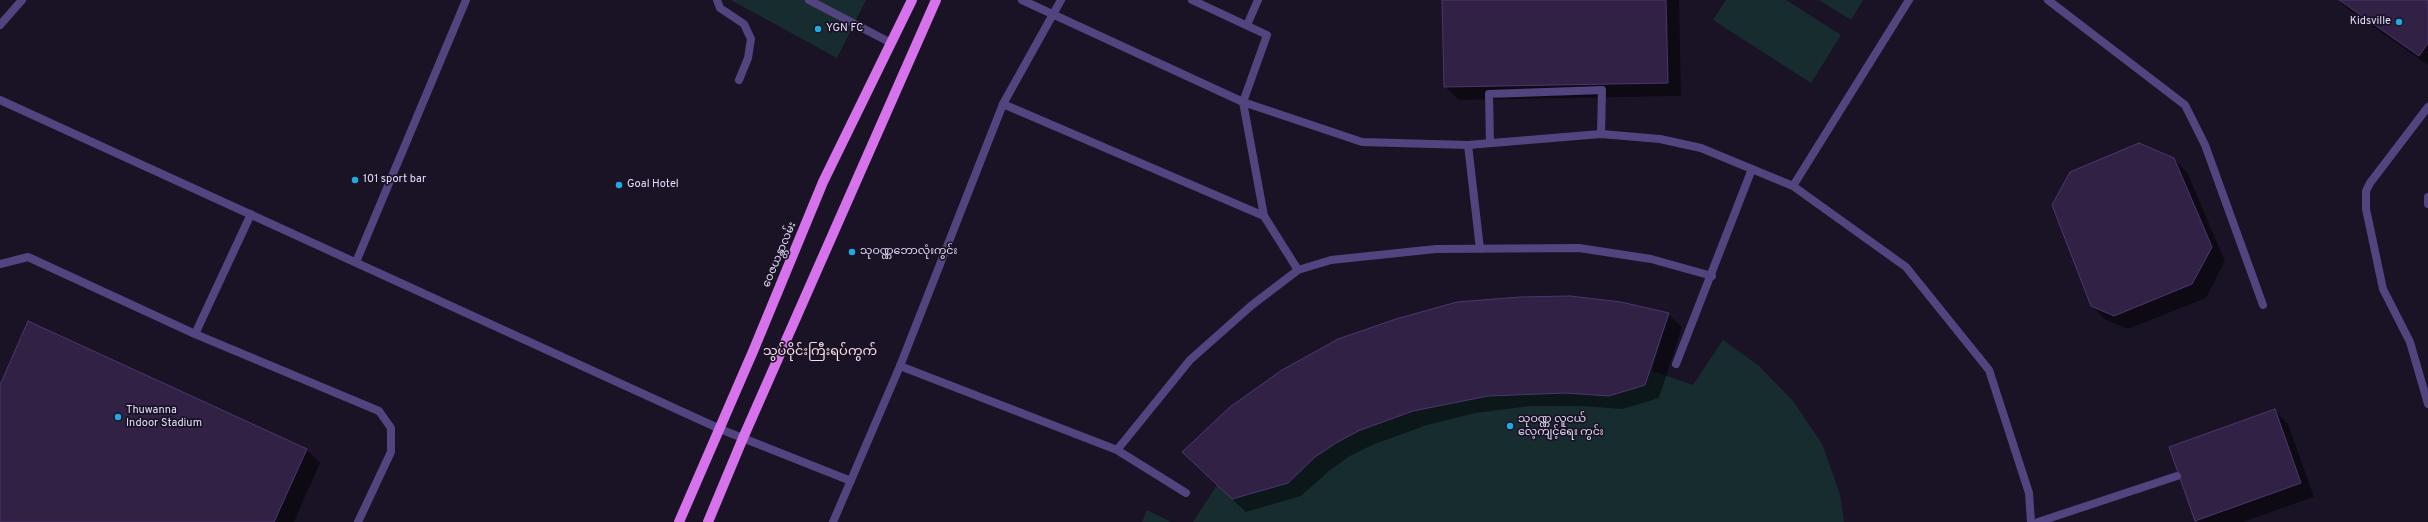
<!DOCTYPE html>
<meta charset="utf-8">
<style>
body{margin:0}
canvas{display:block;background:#1a1326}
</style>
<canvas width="2428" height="522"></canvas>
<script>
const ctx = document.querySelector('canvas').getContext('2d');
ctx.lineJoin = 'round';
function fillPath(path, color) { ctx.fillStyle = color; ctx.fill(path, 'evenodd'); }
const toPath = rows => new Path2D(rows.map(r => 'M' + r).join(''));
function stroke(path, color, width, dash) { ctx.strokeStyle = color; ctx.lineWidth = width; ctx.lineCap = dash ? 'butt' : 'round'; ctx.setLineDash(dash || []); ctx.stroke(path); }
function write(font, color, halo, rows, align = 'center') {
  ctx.font = font + ' Overpass,"Noto Sans Myanmar",sans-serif'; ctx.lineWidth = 3.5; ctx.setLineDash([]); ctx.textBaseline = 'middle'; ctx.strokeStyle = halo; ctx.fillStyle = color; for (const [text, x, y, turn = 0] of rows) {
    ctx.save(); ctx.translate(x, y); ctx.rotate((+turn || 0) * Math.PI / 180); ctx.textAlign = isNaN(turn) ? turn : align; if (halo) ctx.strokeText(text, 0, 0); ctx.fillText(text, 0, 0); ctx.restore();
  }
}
const green = toPath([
 [731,0,866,0,837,58],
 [1726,0,1786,0,1841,35,1811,83,1713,20],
 [1819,0,1863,0,1851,20],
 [1570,296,1621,302,1669,313,1652,371,1693,385,1723,340,1758,365,1793,401,1822,444,1840,494,1844,522,1193,522,1217,485,1182,452,1230,407,1282,370,1338,339,1396,319,1457,302,1520,297],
 [1147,510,1171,522,1142,522]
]);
const shadow = toPath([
 [1443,0,1679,0,1681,96,1459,100,1445,87],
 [2338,0,2428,0,2428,65,2345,7],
 [2173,158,2187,172,2225,261,2206,298,2128,329,2106,320,2092,306],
 [1668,314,1682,327,1659,398,1623,409,1580,406,1530,406,1475,413,1427,425,1372,445,1350,456,1329,471,1301,496,1246,512,1196,465],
 [29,323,307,450,320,463,294,522,0,522,0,387],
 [2274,410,2288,424,2314,497,2243,522,2197,522,2196,520]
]);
const building = toPath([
 [1442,0,1666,0,1668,83,1444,87,1442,0],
 [2339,0,2428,0,2428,43,2419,56,2339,0],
 [2139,143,2174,158,2212,247,2192,284,2114,316,2091,306,2052,205,2070,172,2139,143],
 [1570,296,1621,302,1669,313,1645,385,1609,396,1565,393,1488,396,1413,411,1358,431,1336,443,1315,457,1288,483,1232,499,1182,452,1230,407,1282,370,1338,339,1396,319,1457,302,1520,297,1570,296],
 [28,321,307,449,274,522,0,522,0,385,28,321],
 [2275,409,2301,483,2195,521,2169,447,2275,409]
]);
const lane = toPath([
 [717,0,720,8,744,24,751,39,748,58,739,80],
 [809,0,891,43],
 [1192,0,1267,35,1243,102,1264,216,1298,270,1331,260,1436,249,1579,248,1651,259,1712,276],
 [1052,16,1061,0],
 [0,25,22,0],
 [1247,25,1258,0],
 [1003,104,1264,216],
 [2428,107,2370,183,2366,191,2366,209,2383,289,2410,342,2428,404],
 [1490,143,1489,94,1602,90,1601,134],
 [1468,145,1480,249],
 [356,262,466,0],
 [0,264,28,257,195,334,379,411,391,428,391,452,358,522],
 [195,334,251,214],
 [1676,364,1752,169],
 [900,366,1117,450,1186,493],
 [1117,450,1190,360,1252,305,1298,270],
 [2038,522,2177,476]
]);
const street = toPath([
 [1022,0,1243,102,1362,142,1468,145,1601,134,1660,139,1701,148,1793,186,1906,267,1989,370,2029,493,2031,522],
 [2048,0,2185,105,2205,145,2263,305],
 [0,100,720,429,851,481],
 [1793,186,1909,0],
 [2428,197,2428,204],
 [833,522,900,366,1003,104,1052,16]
]);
const primary = toPath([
 [679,522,754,349,823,182,912,0],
 [708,522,743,438,936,0]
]);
const markers = [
 [2399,22,4,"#21a9e2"],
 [818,29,4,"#21a9e2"],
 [355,180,4,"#21a9e2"],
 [619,185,4,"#21a9e2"],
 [852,252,4,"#21a9e2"],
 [118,417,4,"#21a9e2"],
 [1510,426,4,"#21a9e2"]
];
const poiNames = [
 ["Kidsville",2391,22,"right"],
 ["YGN FC",826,29],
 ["101 sport bar",363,180],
 ["Goal Hotel",627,185],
 ["သုဝဏ္ဏဘောလုံးကွင်း",860,252],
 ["Thuwanna",126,411],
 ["Indoor Stadium",126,424],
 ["သုဝဏ္ဏ လူငယ်",1518,420],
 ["လေ့ကျင့်ရေး ကွင်း",1518,433]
];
const streetNames = [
 ["ဝေဇယန္တာလမ်း",780,255,-67]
];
const quarterNames = [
 ["သွပ်ဝိုင်းကြီးရပ်ကွက်",820,352]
];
fillPath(green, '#172c2f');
fillPath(shadow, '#0007');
fillPath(building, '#302145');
stroke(building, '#4c366e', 1);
stroke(lane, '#52447f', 8);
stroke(street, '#52447f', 8);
stroke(primary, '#d772ed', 10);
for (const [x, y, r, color] of markers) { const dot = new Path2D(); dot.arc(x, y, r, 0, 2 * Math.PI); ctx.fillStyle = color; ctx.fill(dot); stroke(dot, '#1a1326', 1.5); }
write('11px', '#e6ddfb', '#1a1326', poiNames, 'left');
write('11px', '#e6ddfb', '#1a1326', streetNames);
write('13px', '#fbdfeb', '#1a1326', quarterNames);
</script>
